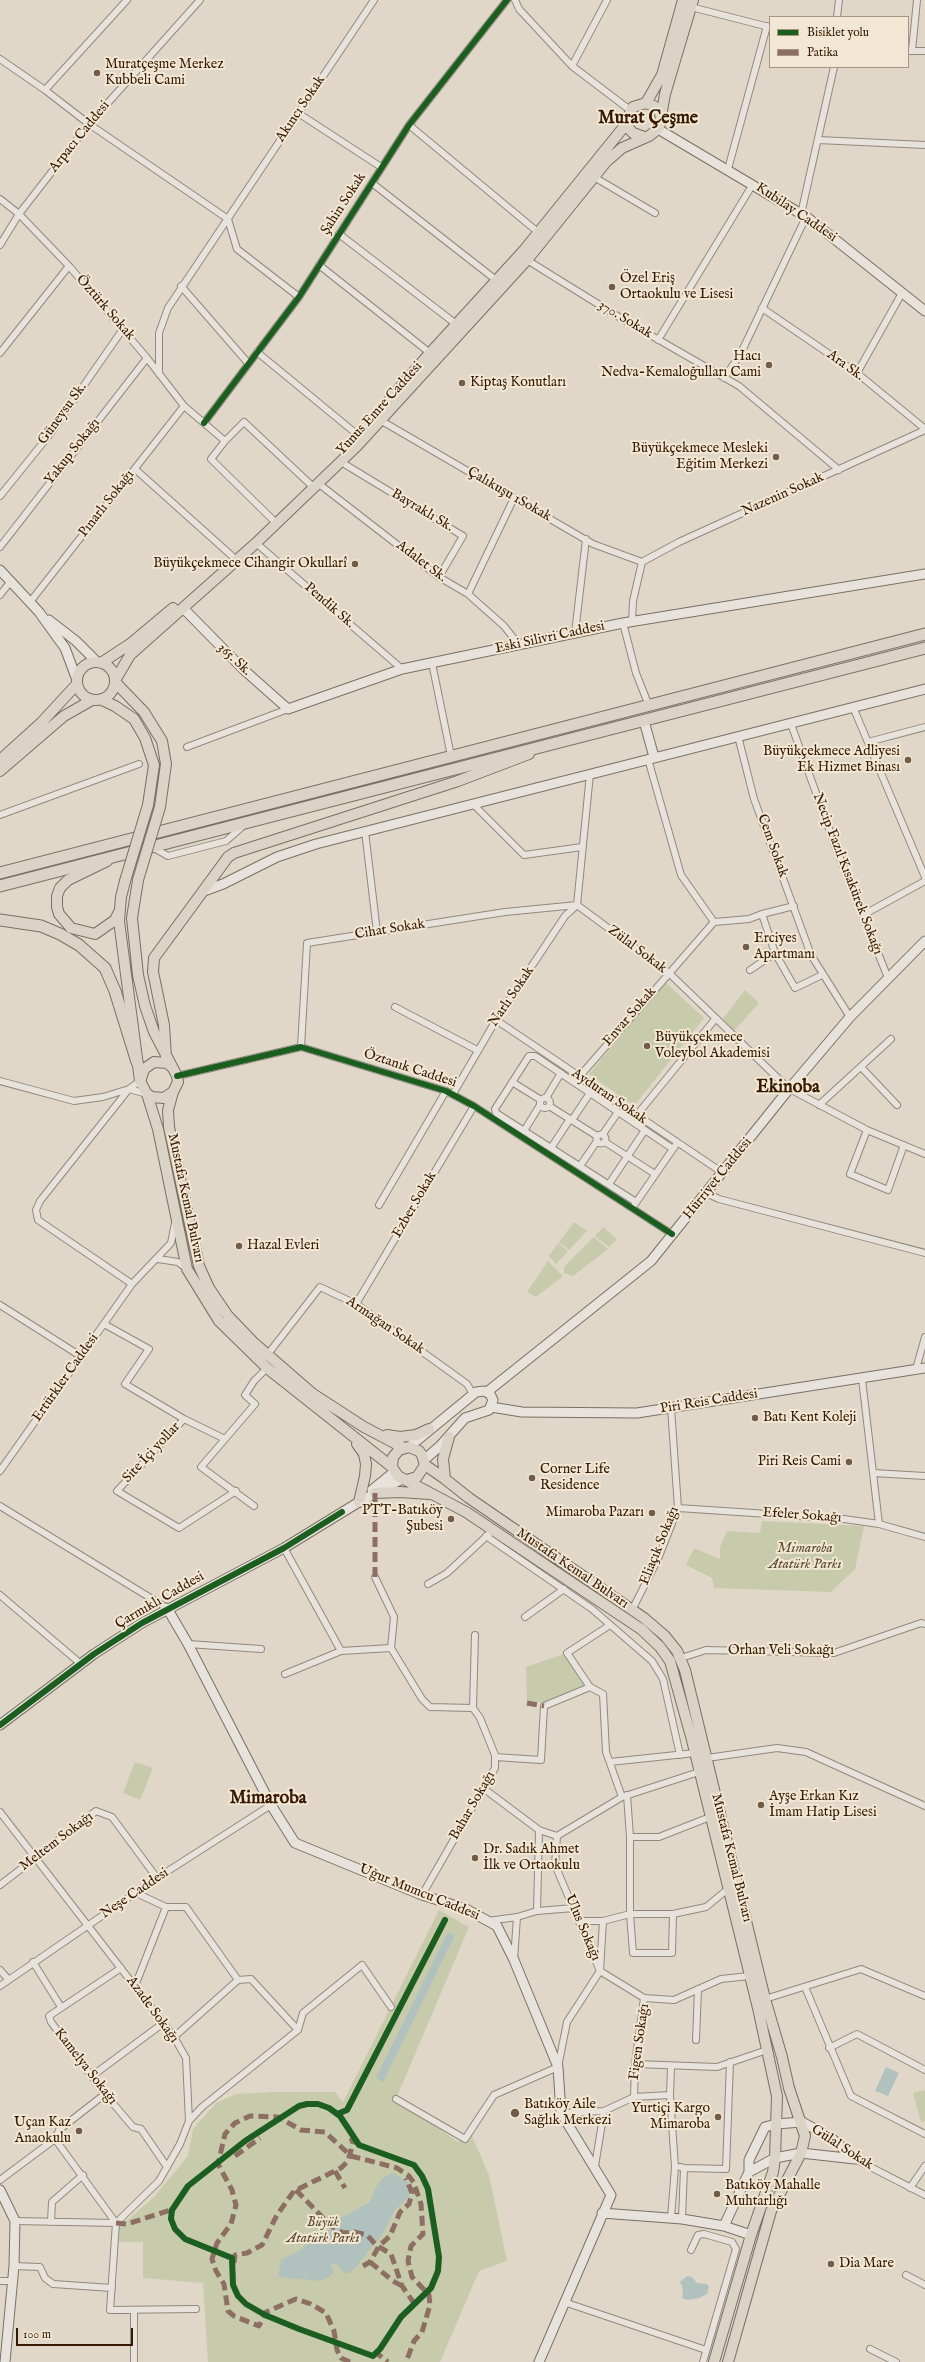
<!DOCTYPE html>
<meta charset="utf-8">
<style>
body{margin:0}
#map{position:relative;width:925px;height:2362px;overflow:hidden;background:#e0d7c8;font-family:"IM FELL English",serif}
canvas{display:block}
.legend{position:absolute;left:769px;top:16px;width:140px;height:52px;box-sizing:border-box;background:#f2e7d4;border:1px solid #a79580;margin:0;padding:5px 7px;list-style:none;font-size:12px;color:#361901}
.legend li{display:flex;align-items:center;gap:8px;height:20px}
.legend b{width:20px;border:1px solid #a79580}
.scale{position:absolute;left:16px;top:2328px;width:117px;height:18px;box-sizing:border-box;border:2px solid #361901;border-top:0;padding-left:5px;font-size:12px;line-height:14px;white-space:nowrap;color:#361901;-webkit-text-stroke:3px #f2e7d4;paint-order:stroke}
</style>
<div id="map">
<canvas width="925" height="2362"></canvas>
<ul class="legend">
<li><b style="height:5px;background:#1b5e20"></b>Bisiklet yolu</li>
<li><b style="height:5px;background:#8d6e63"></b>Patika</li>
</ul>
<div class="scale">100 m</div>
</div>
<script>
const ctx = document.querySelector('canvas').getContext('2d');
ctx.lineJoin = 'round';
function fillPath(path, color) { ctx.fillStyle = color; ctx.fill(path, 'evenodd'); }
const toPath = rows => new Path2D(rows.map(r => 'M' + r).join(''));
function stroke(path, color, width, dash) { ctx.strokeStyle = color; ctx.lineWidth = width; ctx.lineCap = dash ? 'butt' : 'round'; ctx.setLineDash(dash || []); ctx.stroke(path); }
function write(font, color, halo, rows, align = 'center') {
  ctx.font = font + ' "IM FELL English",serif'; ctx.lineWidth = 4; ctx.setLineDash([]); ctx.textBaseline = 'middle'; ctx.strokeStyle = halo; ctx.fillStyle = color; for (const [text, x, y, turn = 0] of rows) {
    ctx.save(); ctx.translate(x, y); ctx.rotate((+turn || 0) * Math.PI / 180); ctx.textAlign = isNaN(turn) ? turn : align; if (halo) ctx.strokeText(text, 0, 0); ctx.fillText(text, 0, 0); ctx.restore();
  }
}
const green = toPath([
 [665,982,704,1018,634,1106,589,1074],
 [745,990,759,1003,734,1031,723,1019],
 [574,1222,587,1231,569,1250,559,1242],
 [603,1227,617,1239,609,1247,595,1236],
 [594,1237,608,1249,573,1276,564,1273,564,1267],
 [558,1243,568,1251,556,1264,549,1256],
 [548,1261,563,1276,536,1297,527,1292],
 [762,1521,864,1526,855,1569,831,1592,714,1588,712,1578,686,1565,694,1548,720,1559,720,1547,727,1531,760,1533],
 [567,1653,590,1687,550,1703,527,1701,526,1667],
 [135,1762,153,1768,140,1800,123,1793],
 [439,1910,469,1927,396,2099,458,2142,472,2136,489,2175,507,2261,479,2271,440,2362,208,2362,203,2283,143,2278,143,2242,118,2242,119,2227,153,2198,188,2156,193,2129,216,2103,236,2094,273,2092,335,2092,343,2102],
 [925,2090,925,2121,921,2122,913,2093]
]);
const water = toPath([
 [448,1932,455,1935,383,2082,376,2078],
 [886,2067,899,2073,888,2096,875,2091],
 [392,2173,407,2181,410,2192,408,2198,395,2210,384,2232,355,2268,347,2274,341,2270,337,2264,331,2264,334,2273,322,2281,278,2277,281,2260,301,2250,319,2234,329,2230,336,2221,370,2202,376,2187,383,2178],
 [687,2276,692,2277,697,2283,707,2284,709,2287,707,2294,699,2298,687,2300,682,2298,683,2289,680,2282]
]);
const street = toPath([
 [515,0,519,9,572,66,630,110],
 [691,7,769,27],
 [837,17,839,0],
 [909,51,925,51],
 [912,51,917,0],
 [0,59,45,90,89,124,228,219,237,249,299,297],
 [572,66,607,0],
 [45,90,127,0],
 [298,113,381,167],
 [409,125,539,233],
 [818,140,925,145],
 [728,169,767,26],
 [594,177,655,213],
 [372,183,496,280],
 [0,199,19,214,69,266,147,358,184,406,225,441,244,422,310,484],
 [801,214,834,67],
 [339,234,456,324],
 [0,245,19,214,89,124,200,0],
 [527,260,619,317,739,386,839,470],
 [319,265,430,353],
 [181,286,248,363],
 [762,308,857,373,925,429],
 [658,340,753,184],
 [257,352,359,436],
 [0,353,69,266],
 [857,373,902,293],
 [159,374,159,333,168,308,374,0],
 [724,378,740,355,806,217],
 [380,420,593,544,642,562],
 [204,423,299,297,409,125,507,0],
 [225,441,211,459,273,520],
 [341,462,463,536,439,577],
 [135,469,232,556],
 [319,484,439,577,468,594,504,626,519,645],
 [0,496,50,434,123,329],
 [256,543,402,669],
 [0,547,147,358],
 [642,562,679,542,925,430],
 [468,594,514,498],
 [0,595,11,581],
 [30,602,184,406],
 [632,622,633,601,642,562],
 [623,623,636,673,649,706],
 [575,633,586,539],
 [432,663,451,756],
 [853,707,925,877],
 [791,724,836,848,888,978],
 [738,736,754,799,811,955,850,1017],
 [868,742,925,727],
 [187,747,288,709],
 [648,759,681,875,714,922],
 [474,805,524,855,582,847],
 [0,815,139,764],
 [365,831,377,932],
 [152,847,168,856,226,841,243,826],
 [577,905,669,973,788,1088,867,1130,925,1154],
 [577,905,590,774],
 [762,914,794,906],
 [863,915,925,881],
 [714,922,749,919,762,914,775,953,750,970],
 [775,953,795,988,822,975],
 [395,1007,477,1050],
 [496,1020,723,1173],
 [301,1047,307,943,505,912,577,905],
 [861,1067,897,1105],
 [177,1076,301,1047,446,1091,474,1106,672,1234],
 [579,1077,714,922],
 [0,1081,74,1101,103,1097,129,1089,140,1081],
 [512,1082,541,1100],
 [453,1094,496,1020,565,916,577,905],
 '540 1103a5 5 0 1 1 10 0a5 5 0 1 1-10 0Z',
 [546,1098,561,1073],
 [819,1105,891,1039],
 [549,1106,597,1136],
 [636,1116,716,1018],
 [572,1120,590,1093],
 [867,1130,850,1174,888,1190,904,1145],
 [524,1131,540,1105],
 [603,1134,618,1112],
 '596.5 1139a4.5 4.5 0 1 1 9 0a4.5 4.5 0 1 1-9 0Z',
 [605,1142,655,1174],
 [551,1148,570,1119],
 [580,1166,597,1141],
 [609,1184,645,1130],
 [706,1193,719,1199,925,1253],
 [636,1202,496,1113,495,1109,529,1056,535,1056,673,1149],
 [635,1204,675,1146],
 [379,1205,446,1091],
 [158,1259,178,1262,187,1269],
 [132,1284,38,1220,36,1210,40,1201,129,1089,147,1094],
 [356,1304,474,1106],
 [0,1305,82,1357],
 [104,1324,149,1349,125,1384,184,1419,117,1491,179,1528,236,1491],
 [268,1354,320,1287,356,1304,467,1384,473,1394],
 [916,1369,925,1337],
 [862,1379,879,1524],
 [184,1419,225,1439],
 [0,1471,132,1284,171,1243,175,1223],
 [873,1473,925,1476],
 [0,1506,167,1608],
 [254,1506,201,1467,255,1404,245,1395,254,1381,267,1368],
 [678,1508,844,1519,879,1524,925,1537],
 [486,1536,592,1609,652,1661,663,1679,680,1755],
 [284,1548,341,1651,391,1648],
 [375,1577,394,1617,391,1648],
 [428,1584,447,1573,489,1534],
 [0,1595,81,1664],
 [632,1610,658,1559,678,1508,671,1408],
 [525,1617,564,1589],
 [188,1644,261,1649],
 [391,1648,422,1699,430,1707,473,1708],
 [681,1658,706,1650,834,1653,921,1623,925,1624],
 [285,1674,341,1651],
 [590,1687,567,1653,610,1625],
 [473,1708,475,1635],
 [495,1757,541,1760,544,1706,590,1687,603,1694,606,1752,622,1797],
 [707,1758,777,1748,806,1752,925,1806],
 [610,1762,695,1753],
 [483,1788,539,1830,557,1836,622,1797,699,1772],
 [627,1795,630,1837,630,1914,633,1953,672,1953,673,1914],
 [0,1812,174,2037,186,2058,189,2121,180,2144,159,2181,116,2223],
 [557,1836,555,1865,600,1971,644,1998,674,2000,721,1979,749,1976],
 [630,1837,659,1837,710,1817],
 [0,1885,96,1811,112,1817,157,1878],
 [136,1893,166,1907,186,1907,238,1980,251,1979,298,2030],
 [422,1895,495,1768,495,1755,480,1718,473,1708],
 [537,1911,574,1908],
 [488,1921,517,1917],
 [579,1921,603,1921,630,1914,673,1914,706,1907,728,1889],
 [514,1960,517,1917,537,1911,539,1830],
 [33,1962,61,2007],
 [121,1968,49,2016,51,2022,105,2094,133,2127,141,2129,167,2167],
 [0,1970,8,1979],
 [0,1986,157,1878,271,1805],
 [135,1986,166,1907],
 [805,1987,851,2096,925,2134],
 [765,1999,861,1969,925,1996],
 [174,2037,238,1980],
 [696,2040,698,1989],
 [829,2048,857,2034,925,2070],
 [635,2064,717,2067,767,2050],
 [671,2067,670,2095,675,2167,671,2218],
 [92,2076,162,2024],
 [634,2097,635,2064,644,1998],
 [396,2099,465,2139,494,2095,558,2067,567,2022,600,1971,603,1921],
 [561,2113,604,2111,634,2097,670,2095],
 [189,2121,202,2107,298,2030,303,2013,362,1965,391,2007],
 [55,2139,116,2223],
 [855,2159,925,2195],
 [595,2166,604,2111],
 [680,2167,684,2168,682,2219],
 [684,2168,726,2169,730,2062],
 [0,2180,55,2139,59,2130,105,2094],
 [910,2188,925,2166],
 [15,2221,116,2223],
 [51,2222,52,2202,83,2175],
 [116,2223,110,2310,196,2309],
 [691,2250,698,2235,704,2234,732,2242,736,2249,703,2362],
 [14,2266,40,2267,45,2278,53,2284,112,2288],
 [906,2275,925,2285],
 [0,2281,13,2281],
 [564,2302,706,2350],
 [870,2349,896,2362],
 [134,2362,134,2311]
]);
const secondary = toPath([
 [658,129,808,218,925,311],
 [0,570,39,612,65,648,77,680],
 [183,608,244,670,288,709,402,669,623,623,925,574],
 [49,620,76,641,97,662],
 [644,721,654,757],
 [204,891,223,884,277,857,316,844,925,689],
 [487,1392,651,1261,789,1089,850,1017,925,941],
 [491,1407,522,1412,637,1413,925,1368],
 [409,1447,476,1392,484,1391,490,1394,493,1400,489,1410,465,1418,440,1446,424,1460],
 [372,1490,394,1472],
 [167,1608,188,1644,271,1805,295,1843,422,1895,466,1909,497,1926,514,1960,558,2067,561,2113,611,2195,539,2362],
 [0,1725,94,1654,142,1623,284,1548,359,1502,402,1479],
 [749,2172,775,2158,801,2153,855,2159],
 [0,2190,15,2221,14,2266,5,2362],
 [602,2213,682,2219,724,2226,751,2235],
 [724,2226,749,2172,749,2160,765,2127,776,2124,802,2122,830,2137,855,2159]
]);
const primary = toPath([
 [646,103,662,75,683,0],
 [661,117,665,94,693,0],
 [390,399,430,353,525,249,627,123],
 '77 681a19 19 0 1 1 38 0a19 19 0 1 1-38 0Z',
 [101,663,130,644,173,608],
 [116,679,130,655,256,543,357,446,527,260,606,162,622,148,649,136,658,129,661,121,660,113,654,106,646,103,633,107,627,119,629,129,633,133,644,137],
 [116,683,144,712,162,741,166,764,160,807],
 [102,700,115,706,134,719,145,738,154,765,148,805],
 [0,760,41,723,77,684],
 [0,771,64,716,92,700],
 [107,861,68,880,60,888,57,896,57,907,59,914,71,928,95,934,115,920,119,912],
 [125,881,121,897,119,921,140,1081,147,1094,152,1097,164,1098,173,1092,178,1082,177,1076,154,1032,145,1006,138,975,132,918,138,880],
 [166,1057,164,1025,153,972,154,958,228,857,234,853,458,781,529,754],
 [141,1079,144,1069,154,1062,167,1063,172,1067],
 [173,1092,168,1110,169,1127,199,1266,209,1288,228,1316,253,1342,313,1394,364,1427,404,1448],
 [147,1094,158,1129,187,1269,219,1321,267,1368,392,1467],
 [387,1435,400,1437,416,1435,429,1429],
 [357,1444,364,1454,366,1464,365,1476,359,1502],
 [425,1465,445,1479,469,1498,644,1618,665,1636,677,1651,685,1670,765,1999,782,2057,789,2088,805,2136,801,2153,771,2211,728,2362],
 [445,1479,443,1459,449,1437],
 [407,1480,417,1477,425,1465,422,1455,419,1451,409,1447,399,1450,393,1457,392,1467,398,1476,466,1512,641,1629,660,1647,670,1661,692,1740,758,2008,777,2096,775,2158,773,2172,751,2235,714,2362],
 [375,1493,400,1492,429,1494]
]);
const highway = toPath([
 [0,873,925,634],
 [0,886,925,648],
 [0,920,41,926,60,934,79,945,105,968,115,991,137,1062]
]);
const primaryBridge = toPath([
 [138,880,160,807],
 [125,881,148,805]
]);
const quiet = toPath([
 [375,1577,375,1493],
 [527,1703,544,1706],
 [235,2156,260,2138],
 [335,2171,345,2188],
 [296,2190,330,2225,343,2233,354,2232,367,2235,376,2245,391,2254,402,2286,414,2303],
 [116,2223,127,2224,174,2209],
 [370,2262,393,2281,402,2286],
 [234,2263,235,2255,247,2253,262,2245,277,2215,294,2191,341,2168,348,2161,353,2143,351,2138],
 [363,2266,370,2262,379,2246,390,2236,400,2212,409,2204,412,2193,406,2178],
 [374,2351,388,2362],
 [350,2362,341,2358,337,2350,334,2331,326,2313,311,2304,296,2299,266,2312,259,2326,234,2316,228,2311,224,2284,216,2271,212,2259,217,2243,231,2224,236,2205,232,2190,218,2164,225,2134,235,2123,250,2116,278,2117,301,2130,325,2132,351,2156,397,2168,409,2176,414,2183,421,2204,423,2234,411,2246,408,2261,412,2277,429,2295,430,2305,422,2332,414,2341,406,2362]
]);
const cycleway = toPath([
 [204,423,299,297,409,125,507,0],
 [177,1076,301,1047,446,1091,474,1106,672,1234],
 [0,1725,94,1654,142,1623,284,1548,342,1512],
 [307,2104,318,2104,329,2108,340,2116,359,2145,414,2165,422,2176,428,2189,439,2257,438,2271,431,2288,401,2317,380,2349,373,2356,299,2329,265,2315,246,2304,238,2296,233,2285,232,2258,185,2239,175,2229,171,2219,172,2210,188,2186,245,2141,299,2106,307,2104],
 [337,2114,347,2110,445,1920]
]);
const markers = [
 [97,73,4,"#725c47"],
 [612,287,4,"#725c47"],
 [769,365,4,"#725c47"],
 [462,383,4,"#725c47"],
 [776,457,4,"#725c47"],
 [355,564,4,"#725c47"],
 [908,760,4,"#725c47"],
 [746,947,4,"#725c47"],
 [647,1046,4,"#725c47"],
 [239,1246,4,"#725c47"],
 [755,1418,4,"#725c47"],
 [849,1462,4,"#725c47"],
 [532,1478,4,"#725c47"],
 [652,1513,4,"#725c47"],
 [451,1519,4,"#725c47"],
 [761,1805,4,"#725c47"],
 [475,1858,4,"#725c47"],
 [515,2113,5,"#725c47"],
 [718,2117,4,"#725c47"],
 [79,2131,4,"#725c47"],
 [717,2194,4,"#725c47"],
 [831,2264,4,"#725c47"]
];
const poiNames = [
 ["Muratçeşme Merkez",105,65],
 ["Kubbeli Cami",105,81],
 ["Özel Eriş",620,279],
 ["Ortaokulu ve Lisesi",620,295],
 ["Hacı",761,357,"right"],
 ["Nedva-Kemaloğulları Cami",761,373,"right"],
 ["Kiptaş Konutları",470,383],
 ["Büyükçekmece Mesleki",768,449,"right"],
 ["Eğitim Merkezi",768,465,"right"],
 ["Büyükçekmece Cihangir Okullarî",347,564,"right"],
 ["Büyükçekmece Adliyesi",900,752,"right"],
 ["Ek Hizmet Binası",900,768,"right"],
 ["Erciyes",754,939],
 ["Apartmanı",754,955],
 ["Büyükçekmece",655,1038],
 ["Voleybol Akademisi",655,1054],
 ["Hazal Evleri",247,1246],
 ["Batı Kent Koleji",763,1418],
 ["Piri Reis Cami",841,1462,"right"],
 ["Corner Life",540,1470],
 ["Residence",540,1486],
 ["PTT-Batıköy",443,1511,"right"],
 ["Şubesi",443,1527,"right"],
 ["Mimaroba Pazarı",644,1513,"right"],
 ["Ayşe Erkan Kız",769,1797],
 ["İmam Hatip Lisesi",769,1813],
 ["Dr. Sadık Ahmet",483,1850],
 ["İlk ve Ortaokulu",483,1866],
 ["Batıköy Aile",524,2105],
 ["Sağlık Merkezi",524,2121],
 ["Yurtiçi Kargo",710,2109,"right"],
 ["Mimaroba",710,2125,"right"],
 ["Uçan Kaz",71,2123,"right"],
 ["Anaokulu",71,2139,"right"],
 ["Batıköy Mahalle",725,2186],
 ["Muhtarlığı",725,2202],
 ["Dia Mare",839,2264]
];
const streetNames = [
 ["Akıncı Sokak",301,109,-56],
 ["Arpacı Caddesi",80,137,-51],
 ["Şahin Sokak",344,204,-57],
 ["Kubilay Caddesi",796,213,34],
 ["Öztürk Sokak",105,308,49],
 ["370. Sokak",625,320,31],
 ["Ara Sk.",845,366,36],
 ["Yunus Emre Caddesi",380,409,-48],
 ["Güneysu Sk.",63,414,-54],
 ["Yakup Sokağı",73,452,-52],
 ["Çalıkuşu 1Sokak",509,495,30],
 ["Nazenin Sokak",783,495,-24],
 ["Pınarlı Sokağı",107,504,-52],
 ["Bayraklı Sk.",422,511,31],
 ["Adalet Sk.",421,562,37],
 ["Pendik Sk.",329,606,41],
 ["Eski Silivri Caddesi",550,638,-12],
 ["365. Sk.",234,660,43],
 ["Cem Sokak",772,846,70],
 ["Necip Fazıl Kısakürek Sokağı",847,874,69],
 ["Cihat Sokak",390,930,-9],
 ["Zülal Sokak",637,950,37],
 ["Narlı Sokak",512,997,-56],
 ["Envar Sokak",630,1017,-49],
 ["Öztanık Caddesi",410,1069,18],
 ["Ayduran Sokak",609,1097,34],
 ["Hürriyet Caddesi",718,1179,-51],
 ["Mustafa Kemal Bulvarı",185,1198,78],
 ["Ezber Sokak",415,1205,-60],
 ["Armağan Sokak",385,1326,34],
 ["Ertürkler Caddesi",66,1378,-55],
 ["Piri Reis Caddesi",709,1402,-9],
 ["Site İçi yollar",152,1453,-47],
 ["Efeler Sokağı",802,1516,4],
 ["Eliaçık Sokağı",660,1546,-68],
 ["Mustafa Kemal Bulvarı",572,1569,34],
 ["Çarmıklı Caddesi",160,1601,-30],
 ["Orhan Veli Sokağı",781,1651],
 ["Bahar Sokağı",473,1806,-60],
 ["Meltem Sokağı",57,1842,-37],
 ["Mustafa Kemal Bulvarı",731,1858,76],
 ["Uğur Mumcu Caddesi",419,1893,22],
 ["Neşe Caddesi",135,1894,-34],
 ["Ulus Sokağı",582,1928,67],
 ["Azade Sokağı",152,2010,54],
 ["Figen Sokağı",640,2042,-82],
 ["Kamelya Sokağı",85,2067,52],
 ["Gülal Sokak",842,2148,33]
];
const parkNames = [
 ["Mimaroba",805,1549],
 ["Atatürk Parkı",805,1565],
 ["Büyük",323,2223],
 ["Atatürk Parkı",323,2239]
];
const districtNames = [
 ["Murat Çeşme",648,119],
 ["Ekinoba",788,1088],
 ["Mimaroba",268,1799]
];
fillPath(green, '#c7cbac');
fillPath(water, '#b0c1be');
stroke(street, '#92897e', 8);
stroke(secondary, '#797064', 11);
stroke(primary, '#797064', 12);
stroke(highway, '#797064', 13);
stroke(street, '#e7e2db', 6);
stroke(secondary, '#e7e2db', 9);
stroke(primary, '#dbd3c5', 10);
stroke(highway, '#dbd3c5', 11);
stroke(primaryBridge, '#797064', 12, []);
stroke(primaryBridge, '#dbd3c5', 10);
stroke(quiet, '#8d6e63', 5, [10, 5]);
stroke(cycleway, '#1b5e20', 6);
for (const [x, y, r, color] of markers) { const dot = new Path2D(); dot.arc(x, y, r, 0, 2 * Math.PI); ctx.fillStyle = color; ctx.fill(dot); stroke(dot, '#f2e7d4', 1.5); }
write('14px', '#361901', '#f2e7d4', poiNames, 'left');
write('14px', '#361901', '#f2e7d4', streetNames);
write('italic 14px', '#5b4b2d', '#f2e7d4', parkNames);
write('bold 18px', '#361901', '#f2e7d4', districtNames);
</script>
